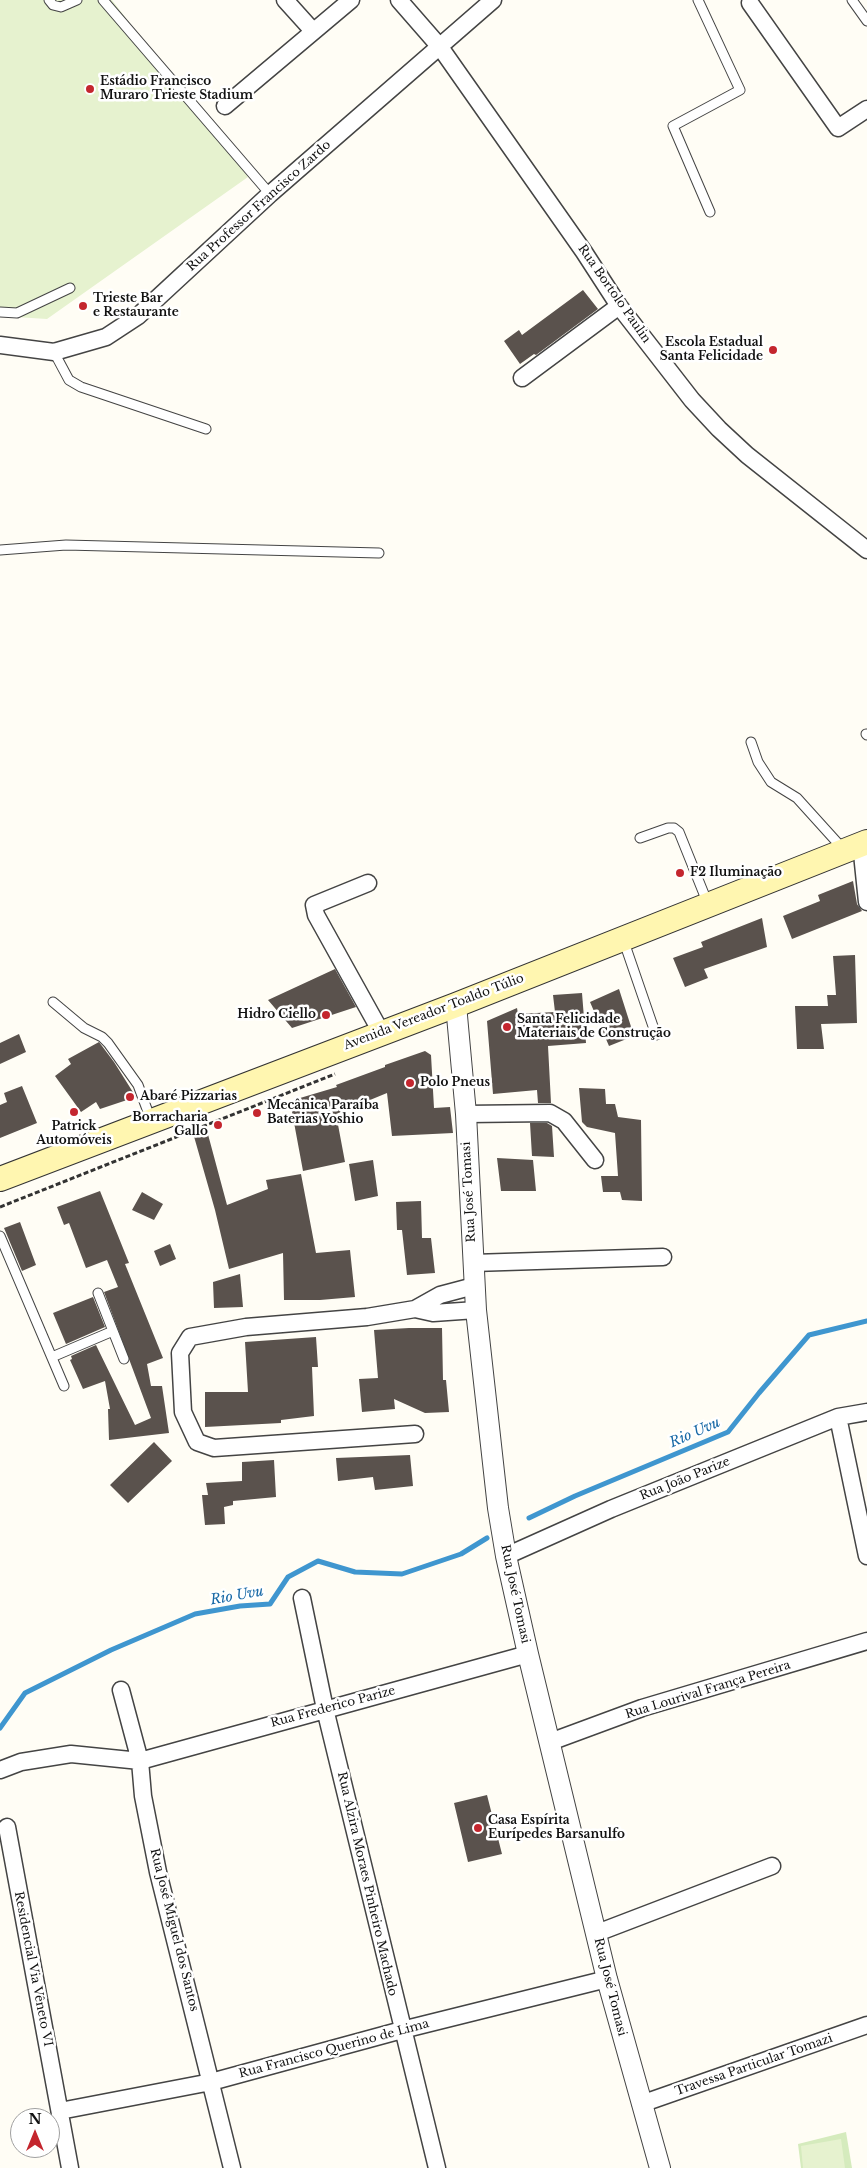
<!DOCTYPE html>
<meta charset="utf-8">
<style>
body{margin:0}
#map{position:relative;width:867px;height:2168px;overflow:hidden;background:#fffdf5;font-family:"Libre Baskerville",serif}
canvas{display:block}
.north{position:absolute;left:10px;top:2108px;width:50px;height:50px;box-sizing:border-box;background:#fff;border:1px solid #a0a0a0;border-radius:50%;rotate:0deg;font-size:14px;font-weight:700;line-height:20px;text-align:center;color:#111}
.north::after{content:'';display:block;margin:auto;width:18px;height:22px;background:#c4262e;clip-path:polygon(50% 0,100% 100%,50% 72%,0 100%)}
</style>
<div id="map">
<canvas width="867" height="2168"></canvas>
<div class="north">N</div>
</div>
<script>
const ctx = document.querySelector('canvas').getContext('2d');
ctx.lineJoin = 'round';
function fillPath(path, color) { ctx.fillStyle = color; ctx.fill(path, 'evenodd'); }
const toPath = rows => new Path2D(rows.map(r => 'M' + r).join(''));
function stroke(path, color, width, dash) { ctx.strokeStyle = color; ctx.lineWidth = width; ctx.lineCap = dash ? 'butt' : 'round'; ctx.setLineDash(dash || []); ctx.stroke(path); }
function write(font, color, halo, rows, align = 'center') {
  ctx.font = font + ' "Libre Baskerville",serif'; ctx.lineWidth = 5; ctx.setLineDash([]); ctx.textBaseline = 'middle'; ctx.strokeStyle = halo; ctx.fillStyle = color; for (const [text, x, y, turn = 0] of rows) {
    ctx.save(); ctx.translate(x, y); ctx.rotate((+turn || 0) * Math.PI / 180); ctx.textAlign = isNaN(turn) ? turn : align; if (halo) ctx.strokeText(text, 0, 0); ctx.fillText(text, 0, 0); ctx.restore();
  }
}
const green = toPath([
 [846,2132,852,2168,801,2168,798,2144]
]);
const pitch = toPath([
 [0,0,112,0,248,177,47,319,0,316],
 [841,2139,845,2168,803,2168,801,2146]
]);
const stream = toPath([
 [529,1518,575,1496,728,1432,759,1393,809,1335,867,1321],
 [0,1728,25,1693,111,1650,195,1614,240,1606,270,1604,288,1577,318,1561,355,1572,402,1574,461,1554,487,1538]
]);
const building = toPath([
 [583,290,598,309,536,355,534,354,520,364,504,341,519,330,522,335],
 [853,881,857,904,862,911,792,939,783,916,820,901,818,895],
 [762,918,767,947,704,969,708,978,685,987,673,958,703,947,701,942],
 [855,955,857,1023,821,1024,824,1049,797,1049,795,1006,828,1006,827,995,836,995,833,956],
 [335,969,356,1007,292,1028,268,1000],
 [619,989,634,1036,609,1046,590,1002],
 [582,993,586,1043,548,1046,551,1103,538,1103,537,1090,493,1094,487,1021,517,1008,518,1014,555,1012,553,995],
 [19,1034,26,1052,0,1064,0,1043],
 [99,1042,114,1062,136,1097,100,1109,96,1102,81,1112,55,1076,71,1064,68,1059],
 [425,1051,431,1055,434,1108,450,1107,453,1133,392,1136,387,1093,336,1114,345,1162,303,1171,290,1101,337,1087,336,1085,385,1067,385,1065],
 [22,1086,37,1123,0,1138,0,1105,7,1102,4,1093],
 [579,1088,605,1089,606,1104,615,1104,618,1117,641,1120,642,1201,622,1200,620,1192,603,1192,601,1176,618,1176,615,1133,587,1127,582,1122],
 [530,1123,547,1123,552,1126,554,1157,532,1156],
 [206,1127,227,1205,268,1189,266,1180,301,1174,316,1253,350,1250,355,1297,320,1300,284,1300,283,1253,229,1269,215,1210,193,1133],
 [497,1158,533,1160,536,1191,501,1191],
 [373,1160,378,1196,355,1201,349,1164],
 [100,1191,129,1263,125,1264,163,1358,147,1364,151,1386,162,1386,169,1433,109,1440,108,1409,110,1409,105,1381,83,1389,70,1360,72,1359,71,1356,96,1345,135,1425,151,1418,104,1292,118,1287,107,1260,86,1268,69,1223,64,1225,57,1207],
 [142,1192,163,1204,154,1220,132,1210],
 [421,1201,422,1238,431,1238,435,1273,407,1275,402,1230,397,1230,396,1202],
 [20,1222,36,1265,22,1271,4,1228],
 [170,1244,176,1259,160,1266,154,1251],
 [240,1274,243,1307,214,1308,213,1282],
 [93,1297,105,1327,66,1344,53,1313],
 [409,1328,442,1328,443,1380,446,1380,449,1412,425,1413,394,1399,395,1409,362,1412,359,1379,378,1378,374,1330],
 [316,1337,318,1367,312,1367,314,1416,281,1420,281,1423,205,1427,205,1392,248,1392,245,1342],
 [154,1442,172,1461,128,1503,110,1485],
 [410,1455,413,1486,375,1490,373,1477,338,1481,336,1458],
 [274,1460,276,1497,233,1501,233,1505,224,1507,225,1524,205,1525,202,1495,208,1495,206,1483,242,1481,242,1462],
 [487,1795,502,1854,468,1862,454,1803]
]);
const path = toPath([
 [0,1207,335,1074]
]);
const service = toPath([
 [49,0,53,5,61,7,77,0],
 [103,0,270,194],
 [698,0,740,90,673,126,710,212],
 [852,0,867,21],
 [0,312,17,313,70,288],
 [54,352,69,380,81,387,206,429],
 [0,550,66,545,379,553],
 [866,734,867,735],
 [751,742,758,762,771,782,797,798,844,850],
 [640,838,668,828,674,828,679,832,708,904],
 [623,939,656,1035],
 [53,1002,84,1028,102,1037,108,1043,138,1085,151,1120],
 [0,1236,64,1386],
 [98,1293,124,1359],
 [52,1357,113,1331]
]);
const minor = toPath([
 [285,0,313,31],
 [399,0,440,47,584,252,619,306,692,400,719,429,747,455,867,550],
 [750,3,838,128,867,109],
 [225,106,351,0],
 [0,345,54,352,106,337,138,316,270,194,493,0],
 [522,378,619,306],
 [861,844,867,902],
 [368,883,314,905,316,915,381,1032],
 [466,1114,550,1113,564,1121,595,1160],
 [473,1263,663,1257],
 [415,1309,433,1313,476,1310],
 [838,1417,867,1556],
 [415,1434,214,1448,197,1442,183,1412,180,1353,190,1337,246,1327,367,1317,415,1309,440,1295,474,1286],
 [506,1556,611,1509,838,1417,867,1412],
 [302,1598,325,1709,437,2168],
 [121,1690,140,1761,143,1796,158,1872,232,2168],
 [550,1742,642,1708,867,1641],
 [0,1770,21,1762,71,1754,140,1761,528,1654],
 [7,1827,70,2168],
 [597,1933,772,1866],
 [641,2104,867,2025],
 [60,2111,211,2082,402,2030,607,1979]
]);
const tertiary = toPath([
 [456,1005,466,1114,476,1310,498,1508,506,1556,528,1654,607,1979,660,2168]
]);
const secondary = toPath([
 [0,1179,456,1005,867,842]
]);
const markers = [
 [90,89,5,"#c4262e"],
 [83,306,5,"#c4262e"],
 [773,350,5,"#c4262e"],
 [680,873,5,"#c4262e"],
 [326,1015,5,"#c4262e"],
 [507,1027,5,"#c4262e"],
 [410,1083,5,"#c4262e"],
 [130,1097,5,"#c4262e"],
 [74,1112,5,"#c4262e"],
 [257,1113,5,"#c4262e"],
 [218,1125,5,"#c4262e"],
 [478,1828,5,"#c4262e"]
];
const poiNames = [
 ["Estádio Francisco",100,82],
 ["Muraro Trieste Stadium",100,96],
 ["Trieste Bar",93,299],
 ["e Restaurante",93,313],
 ["Escola Estadual",763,343,"right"],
 ["Santa Felicidade",763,357,"right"],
 ["F2 Iluminação",690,873],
 ["Hidro Ciello",316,1015,"right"],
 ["Santa Felicidade",517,1020],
 ["Materiais de Construção",517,1034],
 ["Polo Pneus",420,1083],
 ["Abaré Pizzarias",140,1097],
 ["Mecânica Paraíba",267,1106],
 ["Baterias Yoshio",267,1120],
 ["Borracharia",208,1118,"right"],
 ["Gallo",208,1132,"right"],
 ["Patrick",74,1127,"center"],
 ["Automóveis",74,1141,"center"],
 ["Casa Espírita",488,1821],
 ["Eurípedes Barsanulfo",488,1835]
];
const streetNames = [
 ["Rua Professor Francisco Zardo",259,206,-42],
 ["Rua Bortolo Paulin",614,294,55],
 ["Avenida Vereador Toaldo Túlio",434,1012,-21],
 ["Rua José Tomasi",469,1192,-93],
 ["Rua João Parize",685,1479,-22],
 ["Rua José Tomasi",515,1594,78],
 ["Rua Lourival França Pereira",708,1690,-17],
 ["Rua Frederico Parize",333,1707,-15],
 ["Rua Alzira Moraes Pinheiro Machado",367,1884,77],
 ["Rua José Miguel dos Santos",174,1930,76],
 ["Residencial Via Vêneto VI",33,1969,79],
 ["Rua José Tomasi",610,1987,76],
 ["Rua Francisco Querino de Lima",334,2049,-15],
 ["Travessa Particular Tomazi",754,2065,-19]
];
const waterNames = [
 ["Rio Uvu",695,1433,-24],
 ["Rio Uvu",237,1596,-10]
];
fillPath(green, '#d5ebbd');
fillPath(pitch, '#e6f2cf');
stroke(stream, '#3f96cf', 5);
fillPath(building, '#5a524d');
stroke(service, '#444', 11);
stroke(minor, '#444', 19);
stroke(tertiary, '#444', 22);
stroke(secondary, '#333', 26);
stroke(path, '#333', 3, [5, 2.5]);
stroke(service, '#fff', 9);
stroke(minor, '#fff', 16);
stroke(tertiary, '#fff', 20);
stroke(secondary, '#fff6b0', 24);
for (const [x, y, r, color] of markers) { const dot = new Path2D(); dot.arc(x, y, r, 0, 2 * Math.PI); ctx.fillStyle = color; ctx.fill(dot); stroke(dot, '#fff', 2); }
write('bold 12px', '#111', '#fff', poiNames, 'left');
write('12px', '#111', '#fff', streetNames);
write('italic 14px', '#1768a6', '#fff', waterNames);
</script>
